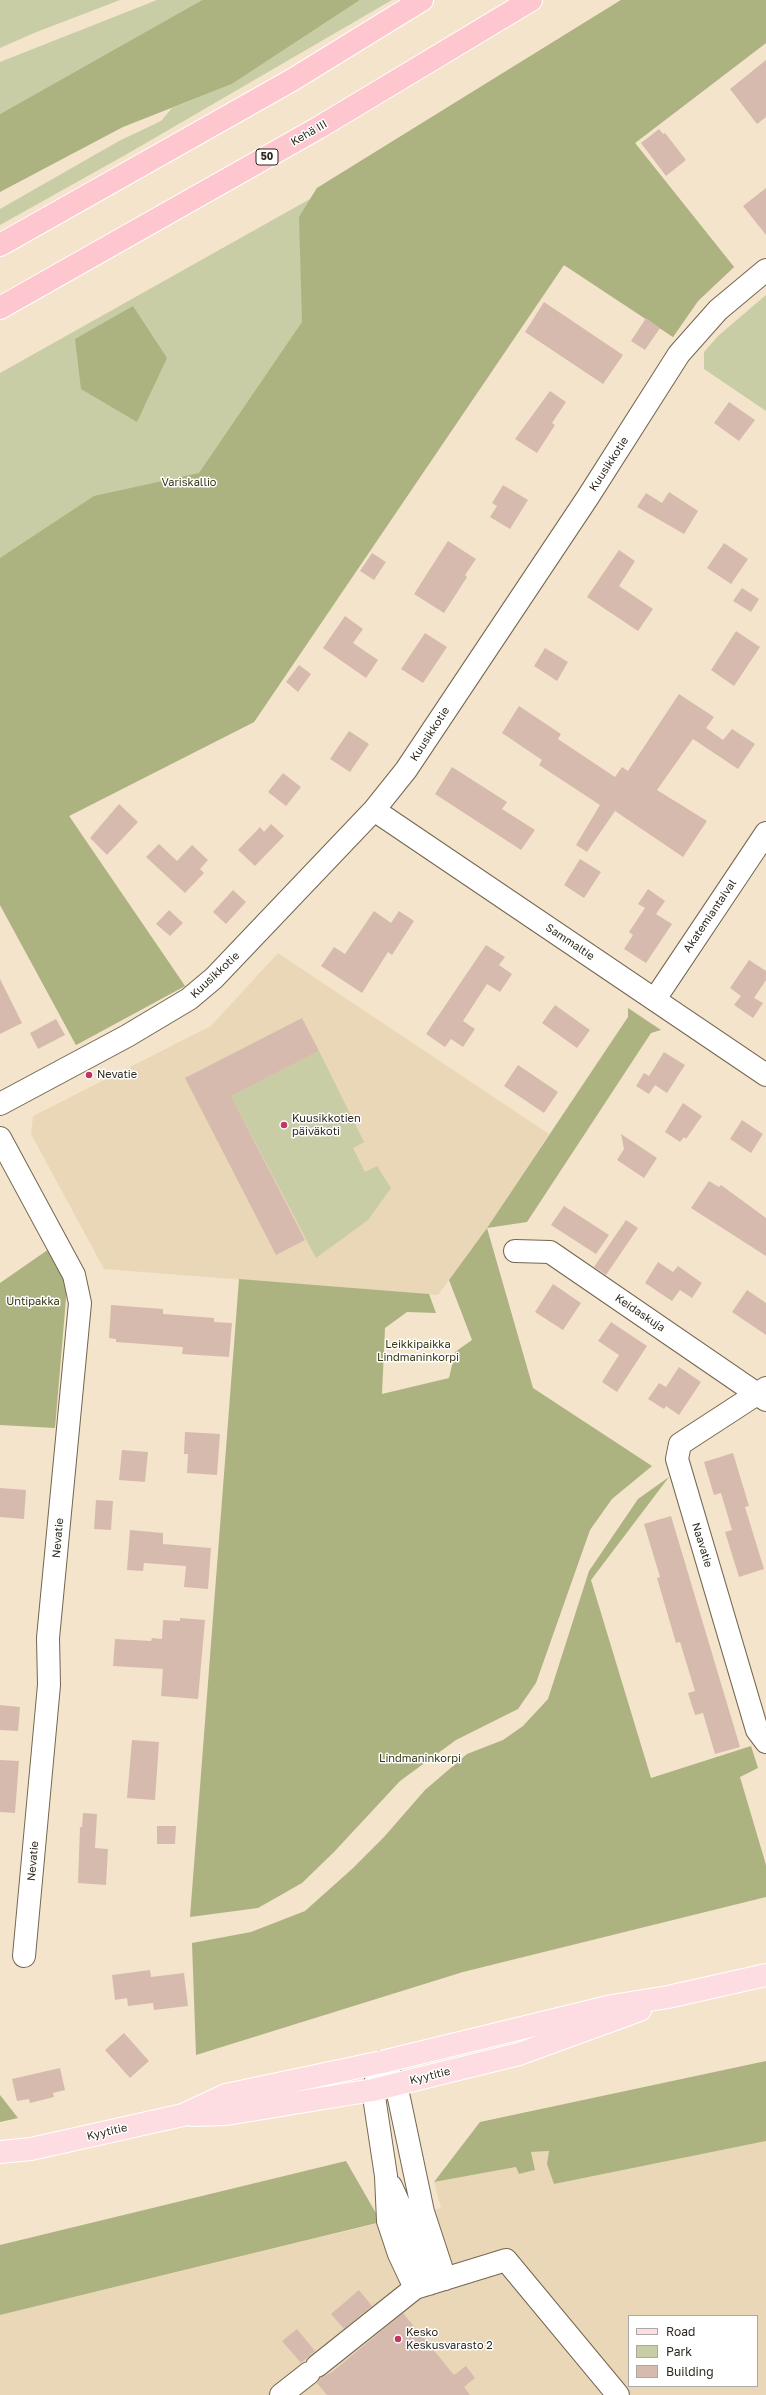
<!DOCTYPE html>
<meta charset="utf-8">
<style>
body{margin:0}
#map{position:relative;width:766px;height:2395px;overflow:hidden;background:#f4e4cb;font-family:"Golos Text",sans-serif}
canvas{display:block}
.legend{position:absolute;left:628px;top:2315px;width:130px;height:72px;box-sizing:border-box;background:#fff;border:1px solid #aba9a5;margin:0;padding:5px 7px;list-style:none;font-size:12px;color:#2e291f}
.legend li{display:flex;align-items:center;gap:8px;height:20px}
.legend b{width:20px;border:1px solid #aba9a5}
</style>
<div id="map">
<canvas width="766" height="2395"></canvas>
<ul class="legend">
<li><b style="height:5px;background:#fedde2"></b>Road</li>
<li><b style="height:11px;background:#c8cda5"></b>Park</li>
<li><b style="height:11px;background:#d7baae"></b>Building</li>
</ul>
</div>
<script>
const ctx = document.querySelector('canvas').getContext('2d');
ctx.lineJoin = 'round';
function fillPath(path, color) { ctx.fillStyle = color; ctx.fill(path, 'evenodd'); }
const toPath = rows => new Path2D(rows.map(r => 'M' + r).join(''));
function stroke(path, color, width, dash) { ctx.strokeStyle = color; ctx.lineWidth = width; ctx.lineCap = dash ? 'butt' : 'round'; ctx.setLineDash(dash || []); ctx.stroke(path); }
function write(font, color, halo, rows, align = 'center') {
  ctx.font = font + ' "Golos Text",sans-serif'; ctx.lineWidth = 3; ctx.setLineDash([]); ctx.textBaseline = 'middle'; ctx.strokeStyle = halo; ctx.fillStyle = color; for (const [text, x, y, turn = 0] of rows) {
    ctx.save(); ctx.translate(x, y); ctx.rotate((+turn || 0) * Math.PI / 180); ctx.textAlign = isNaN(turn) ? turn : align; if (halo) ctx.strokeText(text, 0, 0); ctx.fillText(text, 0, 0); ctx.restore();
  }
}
const built = toPath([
 [278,953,549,1134,487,1228,438,1295,104,1269,31,1134,33,1116,211,1026],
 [766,2141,766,2395,0,2395,0,2315,441,2208,434,2182,516,2167,519,2174,535,2170,531,2152,549,2151,554,2184],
 [629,2316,757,2316,757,2386,629,2386]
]);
const green = toPath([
 [0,0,120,0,34,33,0,48],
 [157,0,202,0,0,114,0,62],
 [360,0,392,0,127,154,0,225,0,209,119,141,161,121,172,108,232,84],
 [621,0,766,0,766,43,635,143,734,267,698,301,673,337,564,265,254,722,69,816,185,986,76,1045,0,905,0,373,310,199,317,188],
 [766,295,766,411,704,369,704,352,718,336],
 [319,1051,364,1142,353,1148,365,1172,377,1166,391,1188,368,1220,316,1258,231,1096]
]);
const forest = toPath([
 [202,0,360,0,232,84,123,127,0,192,0,114],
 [621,0,766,0,766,43,635,143,734,267,698,301,673,337,564,265,254,722,69,816,185,986,76,1045,0,905,0,558,94,496,199,473,302,322,299,217,317,188],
 [133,306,167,358,137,422,81,389,75,339],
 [628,1008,661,1030,651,1033,527,1222,487,1228,533,1388,652,1466,612,1499,590,1530,536,1683,518,1709,456,1740,400,1781,334,1852,302,1883,258,1908,190,1917,239,1279,429,1294,436,1313,407,1312,385,1328,382,1394,449,1378,455,1352,472,1340,449,1280,487,1228,628,1017],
 [49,1249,67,1287,55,1428,0,1425,0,1283],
 [669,1477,591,1580,651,1778,751,1746,758,1768,740,1777,766,1865,766,1897,463,1972,196,2055,192,1943,251,1932,305,1911,352,1869,384,1837,425,1790,467,1754,503,1740,523,1726,548,1699,589,1571,638,1499],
 [766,2061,766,2141,554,2184,547,2164,549,2151,531,2152,535,2170,519,2174,516,2167,434,2182,480,2122],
 [0,2095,18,2118,0,2122],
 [346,2161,381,2222,0,2315,0,2245]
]);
const building = toPath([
 [766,60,766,117,757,124,730,89],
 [659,129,663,134,665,133,686,160,666,176,641,143],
 [766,188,766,235,743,206],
 [544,302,623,355,603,384,525,332],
 [646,318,660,328,645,350,631,341],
 [550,391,566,402,552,423,555,425,537,453,515,439],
 [729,402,755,420,739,441,714,423],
 [503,485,528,500,510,529,490,517,497,506,492,503],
 [669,492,698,511,684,534,637,507,646,493,662,503],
 [448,541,476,559,465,575,467,577,444,613,414,594],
 [724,543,748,559,731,584,707,568],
 [619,550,635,561,619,586,653,609,638,631,587,597],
 [372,553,386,562,374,580,360,571],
 [742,588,759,599,751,612,733,601],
 [345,616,363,629,353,643,378,660,366,678,323,648],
 [736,631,760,647,734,686,711,670],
 [425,633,447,647,423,683,401,669],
 [545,648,568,662,557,681,534,666],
 [299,665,311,674,298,692,286,682],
 [679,694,714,717,706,728,723,740,732,729,755,744,738,769,693,739,657,790,707,821,683,857,615,811,587,852,576,845,600,805,539,765,542,760,502,733,519,706,561,734,558,739,615,777,622,767,628,771],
 [349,731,369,744,350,772,330,759],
 [452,767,507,802,502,809,535,830,521,850,435,794],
 [283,773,301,787,286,806,268,792],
 [119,804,138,822,107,855,90,838],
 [271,824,284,836,255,866,238,850,260,827,264,832],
 [159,844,177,861,192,845,208,860,200,869,204,873,185,893,146,857],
 [580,859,601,872,584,898,564,885],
 [648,889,665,901,656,914,672,924,646,963,624,949,633,935,629,932,645,908,638,904],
 [233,890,246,902,226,924,213,912],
 [169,910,183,923,170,936,156,924],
 [374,911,391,923,399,911,414,921,392,955,388,952,362,993,321,966,334,947,345,954],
 [486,945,505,957,499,965,512,974,500,992,487,984,463,1021,475,1029,463,1047,451,1039,445,1047,426,1034],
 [749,960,766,971,766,980,754,998,763,1003,753,1018,734,1005,741,996,730,988],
 [0,979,22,1023,0,1034],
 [555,1005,590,1030,577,1048,542,1023],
 [302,1018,319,1051,231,1096,305,1240,276,1255,185,1078],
 [56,1019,65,1035,38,1049,30,1033],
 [664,1052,685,1065,667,1093,655,1085,649,1094,636,1086,644,1073,649,1076],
 [518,1065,558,1092,544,1113,504,1086],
 [683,1103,702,1116,686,1139,684,1137,680,1142,665,1132],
 [742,1120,763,1134,751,1153,730,1139],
 [621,1134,657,1158,644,1178,617,1160,624,1149],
 [709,1181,719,1187,721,1185,766,1218,766,1256,691,1208],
 [564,1206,609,1235,596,1254,551,1225],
 [626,1220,638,1228,606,1275,594,1267],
 [658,1262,673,1272,678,1266,702,1283,692,1298,680,1290,672,1301,645,1283],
 [553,1284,581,1303,563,1330,535,1312],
 [747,1290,766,1303,766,1335,732,1312],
 [111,1305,163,1309,163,1314,214,1318,214,1322,232,1323,229,1357,182,1354,183,1347,116,1342,116,1339,109,1338],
 [611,1322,647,1346,617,1392,602,1382,619,1355,598,1341],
 [679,1367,701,1382,679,1415,666,1406,664,1409,648,1399,659,1383,666,1387],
 [185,1432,220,1434,217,1475,187,1473,188,1454,184,1454],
 [122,1450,148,1452,145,1482,119,1480],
 [733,1453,749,1506,745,1507,764,1569,739,1577,725,1532,732,1530,721,1493,714,1495,704,1462],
 [0,1488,26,1490,24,1519,0,1517],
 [96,1500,113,1501,111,1530,94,1529],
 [671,1516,740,1747,715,1754,703,1713,695,1715,688,1693,695,1691,680,1642,676,1643,657,1578,660,1577,644,1524],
 [130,1530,163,1533,163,1544,211,1548,208,1589,184,1587,186,1566,144,1563,143,1571,127,1570],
 [180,1618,205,1620,198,1699,161,1696,163,1669,113,1666,115,1639,151,1641,152,1638,162,1639,163,1620,180,1621],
 [0,1705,20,1707,18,1731,0,1730],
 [132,1740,159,1742,155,1800,127,1798],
 [0,1760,19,1761,15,1813,0,1812],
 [83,1813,97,1814,95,1848,108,1849,106,1885,78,1883,80,1827,82,1827],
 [157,1826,176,1826,175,1844,157,1844],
 [150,1970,151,1977,184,1973,188,2006,154,2010,153,2003,128,2006,127,1998,115,2000,112,1975],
 [124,2033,149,2061,130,2078,105,2050],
 [60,2068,65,2090,53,2093,54,2097,30,2103,29,2099,17,2101,12,2079],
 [359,2290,372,2306,344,2329,331,2314],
 [403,2313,454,2375,466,2366,475,2378,464,2387,470,2395,327,2395,317,2383,321,2378,332,2372],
 [297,2329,315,2351,301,2363,282,2341]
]);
const minor = toPath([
 [374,810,766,1075],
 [655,999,766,833],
 [0,1104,127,1036,189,999,214,978,374,810,406,770,588,497,679,354,718,310,766,270],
 [0,1138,74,1275,80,1303,48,1638,49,1685,24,1956],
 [515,1251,550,1252,766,1400],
 [766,1388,680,1444,677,1459,757,1730,766,1742],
 [391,2186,405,2217,429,2284],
 [415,2288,399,2254,388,2221,386,2176,373,2090,382,2062,396,2084,423,2212,445,2279],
 [317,2366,415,2288,506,2260,618,2395],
 [281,2395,309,2373]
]);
const major = toPath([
 [192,2115,227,2114,373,2090,519,2054,640,2010],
 [0,2152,31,2149,183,2115,226,2095,382,2062,612,2006,668,1997,766,1975]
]);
const highway = toPath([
 [0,245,292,80,422,0],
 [0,308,318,128,531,0]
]);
const markers = [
 [89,1075,4,"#c43662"],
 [284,1125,4,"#c43662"],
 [398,2339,4,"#c43662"]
];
const shields = [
 [267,157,22]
];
const shieldNames = [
 ["50",267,157]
];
const streetNames = [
 ["Kehä III",309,133,-30],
 ["Kuusikkotie",609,464,-57],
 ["Kuusikkotie",430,734,-57],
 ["Akatemiantaival",710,916,-56],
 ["Sammaltie",570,942,34],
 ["Kuusikkotie",215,975,-43],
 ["Keidaskuja",640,1313,34],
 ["Nevatie",58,1538,-85],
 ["Naavatie",702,1545,73],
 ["Nevatie",33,1861,-85],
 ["Kyytitie",430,2076,-14],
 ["Kyytitie",107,2132,-13]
];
const parkNames = [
 ["Variskallio",189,483],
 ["Untipakka",33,1302],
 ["Leikkipaikka",418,1345],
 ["Lindmaninkorpi",418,1358],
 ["Lindmaninkorpi",420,1759]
];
const poiNames = [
 ["Nevatie",97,1075],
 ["Kuusikkotien",292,1119],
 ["päiväkoti",292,1132],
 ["Kesko",406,2333],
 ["Keskusvarasto 2",406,2346]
];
fillPath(built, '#ead7b7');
fillPath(green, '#c8cda5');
fillPath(forest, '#adb281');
fillPath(building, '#d7baae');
stroke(minor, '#746650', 24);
stroke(major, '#fff', 24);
stroke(highway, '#fff', 24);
stroke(minor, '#fff', 22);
stroke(major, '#fedde2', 22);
stroke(highway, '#fec6ce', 22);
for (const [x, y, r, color] of markers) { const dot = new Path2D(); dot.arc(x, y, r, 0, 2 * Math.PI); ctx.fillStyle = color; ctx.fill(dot); stroke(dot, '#fff', 1.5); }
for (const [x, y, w] of shields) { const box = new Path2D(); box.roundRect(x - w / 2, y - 8, w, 16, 3); ctx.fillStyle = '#fff'; ctx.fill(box); stroke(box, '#2e291f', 1); }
write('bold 10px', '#2e291f', null, shieldNames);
write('11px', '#2e291f', '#fff', streetNames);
write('11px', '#353912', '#fff', parkNames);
write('11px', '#2e291f', '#fff', poiNames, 'left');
</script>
